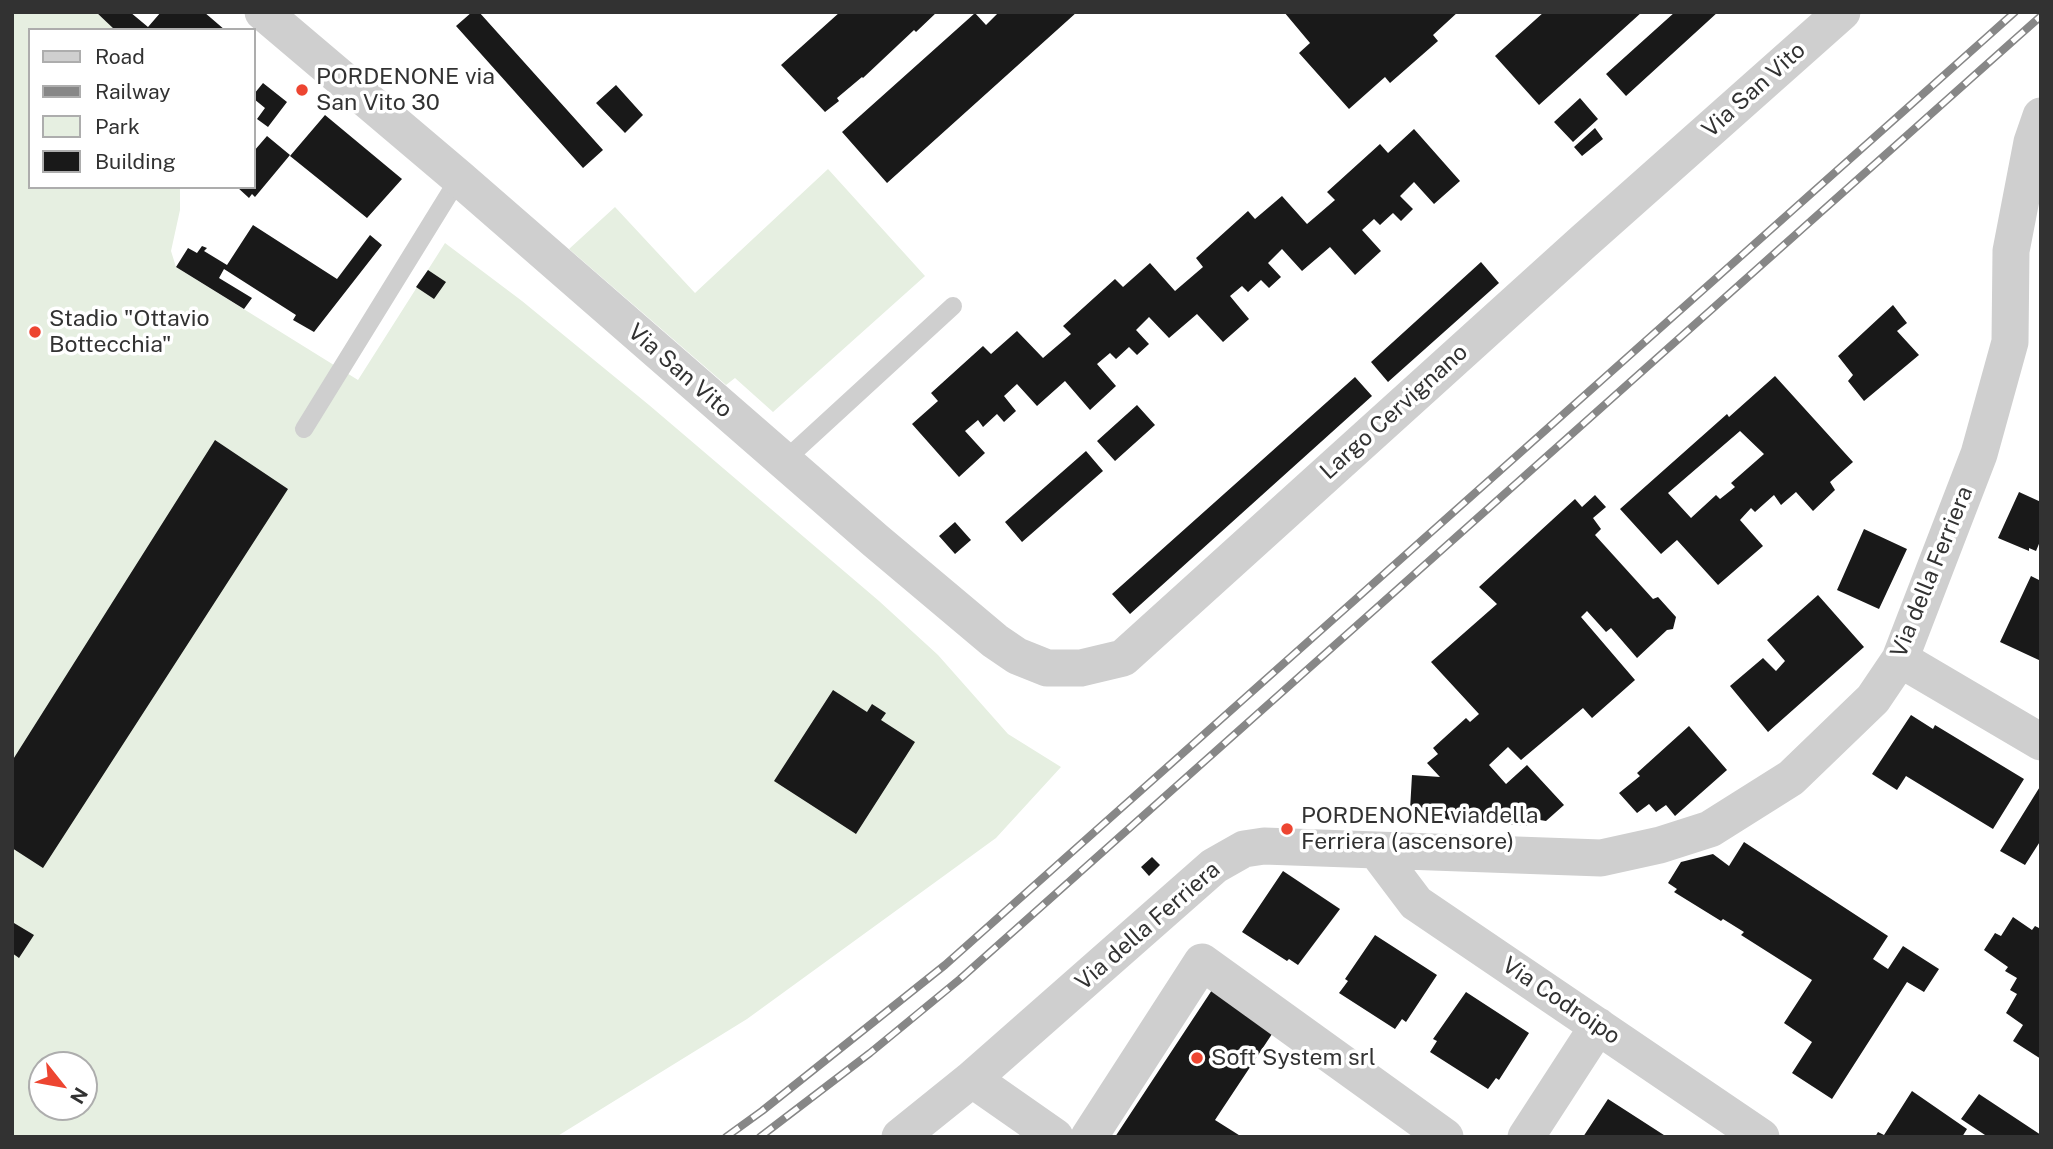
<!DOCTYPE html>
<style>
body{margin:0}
#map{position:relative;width:2053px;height:1149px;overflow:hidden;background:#fff;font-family:"Public Sans",sans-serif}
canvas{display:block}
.frame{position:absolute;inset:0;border:14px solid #323232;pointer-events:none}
.legend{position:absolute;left:28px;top:28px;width:228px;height:161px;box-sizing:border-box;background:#fff;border:2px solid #adadad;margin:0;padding:9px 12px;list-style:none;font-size:21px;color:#323232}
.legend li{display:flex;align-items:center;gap:14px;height:35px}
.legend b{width:35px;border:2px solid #adadad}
.north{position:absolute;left:28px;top:1051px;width:70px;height:70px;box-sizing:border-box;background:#fff;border:2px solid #adadad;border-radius:50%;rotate:121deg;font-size:19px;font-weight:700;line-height:28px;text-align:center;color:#323232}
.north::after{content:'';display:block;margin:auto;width:24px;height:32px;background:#ed4531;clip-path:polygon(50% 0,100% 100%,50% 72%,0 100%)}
</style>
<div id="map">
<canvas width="2053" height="1149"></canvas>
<div class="frame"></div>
<ul class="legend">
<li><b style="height:9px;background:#cfcfcf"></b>Road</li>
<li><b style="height:9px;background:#878787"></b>Railway</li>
<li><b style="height:19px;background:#e6efe1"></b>Park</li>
<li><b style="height:19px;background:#191919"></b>Building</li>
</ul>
<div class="north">N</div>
</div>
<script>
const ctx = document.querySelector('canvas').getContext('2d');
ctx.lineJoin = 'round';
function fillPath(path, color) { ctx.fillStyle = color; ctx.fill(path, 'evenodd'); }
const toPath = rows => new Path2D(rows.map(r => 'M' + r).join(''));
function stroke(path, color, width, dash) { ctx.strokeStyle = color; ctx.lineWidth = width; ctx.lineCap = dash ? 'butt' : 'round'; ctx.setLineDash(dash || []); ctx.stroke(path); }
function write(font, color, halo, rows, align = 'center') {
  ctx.font = font + ' "Public Sans",sans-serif'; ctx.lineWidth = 7; ctx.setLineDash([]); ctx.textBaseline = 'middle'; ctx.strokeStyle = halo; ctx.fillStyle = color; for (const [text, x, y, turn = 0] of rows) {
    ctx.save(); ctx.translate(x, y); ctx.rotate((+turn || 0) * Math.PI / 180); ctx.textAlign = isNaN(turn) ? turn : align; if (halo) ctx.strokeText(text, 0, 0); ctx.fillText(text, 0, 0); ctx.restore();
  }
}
const green = toPath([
 [12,12,96,12,115,30,30,30,30,187,180,187,180,210,171,251,176,267,358,380,445,243,522,301,649,405,879,601,938,655,1008,734,1061,767,996,838,747,1019,556,1137,12,1137],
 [42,1065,84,1065,84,1107,42,1107],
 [828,169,925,276,773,412,735,378,726,385,569,249,615,207,695,293]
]);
const building = toPath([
 [96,12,130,12,148,27,161,12,204,12,225,30,115,30],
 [472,12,479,12,603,150,583,168,456,26],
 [840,12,937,12,916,32,914,30,863,78,862,77,837,98,839,101,825,112,781,65],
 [999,12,1077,12,887,183,842,132,975,13,986,25],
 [1284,12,1458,12,1433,35,1438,41,1390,83,1385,77,1349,109,1299,53,1310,43],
 [1544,12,1642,12,1539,105,1495,56],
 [1675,12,1718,12,1626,96,1606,74],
 [263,83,287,102,268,127,257,119,265,108,254,99,254,94],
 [616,85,643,115,625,133,596,103],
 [1580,98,1598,119,1573,142,1554,122],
 [325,115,402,179,367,218,290,156],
 [1595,128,1603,139,1582,156,1574,147],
 [1414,129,1460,181,1434,204,1414,182,1400,196,1413,209,1401,221,1393,213,1380,225,1374,219,1362,230,1381,251,1355,275,1330,247,1302,271,1282,249,1268,263,1281,277,1269,288,1261,280,1248,292,1242,286,1230,296,1249,319,1223,342,1197,314,1169,338,1149,317,1136,330,1149,344,1137,355,1129,347,1116,359,1110,353,1097,364,1116,386,1090,410,1065,381,1037,406,1017,384,1004,396,1016,411,1004,422,997,414,983,427,978,420,965,431,985,453,959,477,912,424,938,401,931,393,983,346,991,354,1017,331,1043,358,1071,334,1063,326,1115,279,1123,287,1150,263,1175,291,1203,267,1196,258,1248,211,1255,219,1282,196,1307,224,1335,200,1327,192,1380,144,1388,153],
 [267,136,290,155,255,197,252,194,249,198,237,187,254,187,254,151],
 [253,225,337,279,370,235,382,245,314,332,293,320,296,315,224,269,219,278,252,298,244,309,176,267,188,248,197,253,202,246,207,248,204,251,227,265],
 [1481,262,1499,283,1388,382,1371,362],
 [428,270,446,282,434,299,416,287],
 [1893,305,1907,323,1897,331,1919,355,1864,401,1848,381,1853,375,1838,356],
 [1775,376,1853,462,1830,482,1835,490,1813,511,1796,492,1781,505,1774,495,1755,512,1751,508,1740,520,1763,546,1718,585,1677,540,1661,554,1620,509,1727,414,1729,417],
 [1740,431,1764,454,1731,483,1735,487,1720,499,1716,495,1691,518,1668,493],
 [1355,377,1372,396,1130,614,1112,594],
 [1137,405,1155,425,1115,461,1097,441],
 [215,440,288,489,43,868,12,848,12,761],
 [1086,451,1103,471,1022,542,1005,522],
 [2019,492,2041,502,2041,539,2036,551,2029,548,2029,551,1998,538],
 [1595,495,1606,507,1593,518,1601,529,1595,535,1653,599,1658,597,1676,617,1673,629,1667,630,1637,658,1611,628,1606,632,1587,611,1581,617,1635,680,1592,718,1583,708,1521,760,1508,747,1489,765,1506,784,1527,765,1564,805,1546,821,1528,818,1527,826,1430,818,1430,813,1410,810,1412,775,1440,777,1427,763,1438,754,1433,748,1466,718,1470,722,1479,714,1431,662,1497,604,1479,587,1575,499,1582,507],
 [955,522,971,540,955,554,939,536],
 [1864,529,1907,549,1879,609,1837,590],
 [2031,576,2041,581,2041,661,2000,642],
 [1818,595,1864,647,1768,732,1730,686,1763,658,1776,671,1785,661,1767,640],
 [833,690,867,712,872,704,886,713,881,720,915,742,856,834,774,781],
 [1911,715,1933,729,1935,725,2024,779,1993,829,1906,776,1897,790,1872,774],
 [1689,726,1727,770,1675,816,1666,805,1656,812,1649,804,1637,813,1619,793,1640,776,1637,773],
 [2041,785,2041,840,2025,865,2000,851],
 [1744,842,1888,936,1873,959,1888,969,1903,946,1939,969,1924,992,1907,982,1832,1099,1792,1073,1812,1042,1784,1023,1812,980,1741,935,1744,932,1723,919,1721,921,1674,892,1677,889,1668,883,1681,862,1713,854,1729,866],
 [1152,857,1160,865,1149,876,1141,867],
 [1283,871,1340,909,1298,965,1289,959,1287,961,1242,932],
 [2013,917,2032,930,2035,926,2041,929,2041,1059,2013,1041,2023,1025,2006,1013,2017,994,2010,990,2017,978,2005,971,2008,967,1984,950,1995,933,2001,936],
 [14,923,34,935,19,958,12,953,12,926],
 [1375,935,1437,975,1406,1022,1402,1019,1395,1029,1339,993,1348,981,1345,979],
 [1212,990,1274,1031,1215,1120,1242,1137,1115,1137],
 [1466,992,1529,1033,1499,1080,1496,1078,1488,1089,1430,1052,1437,1041,1433,1039],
 [1912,1091,1967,1129,1962,1137,1875,1137,1878,1132,1884,1135],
 [1979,1094,2041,1135,2041,1137,1988,1137,1961,1119],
 [1608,1099,1667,1137,1583,1137]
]);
const service = toPath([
 [304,429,459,178],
 [784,461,953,306]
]);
const minor = toPath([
 [263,12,459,178,876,541,995,641,1017,656,1047,668,1081,668,1123,658,1583,242,1842,12],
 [1900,659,2041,742],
 [1376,850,1416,903,1761,1137],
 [972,1079,1055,1137],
 [900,1137,972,1079,1214,866,1244,849,1264,846,1601,858,1660,845,1710,829,1791,778,1873,699,1900,659,1979,454,2010,342,2011,251,2032,142,2041,116],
 [1089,1137,1202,962,1445,1137],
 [1526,1137,1598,1026]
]);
const rail = toPath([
 [726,1137,762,1111,945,965,2015,12],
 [760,1137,870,1053,960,979,2041,16]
]);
const markers = [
 [302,90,7,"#ed4531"],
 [35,332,7,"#ed4531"],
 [1287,829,7,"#ed4531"],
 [1197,1058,7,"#ed4531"]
];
const poiNames = [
 ["PORDENONE via",316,77],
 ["San Vito 30",316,103],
 ["Stadio \"Ottavio",49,319],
 ["Bottecchia\"",49,345],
 ["PORDENONE via della",1301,816],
 ["Ferriera (ascensore)",1301,842],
 ["Soft System srl",1211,1058]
];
const streetNames = [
 ["Via San Vito",1754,90,-42],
 ["Via San Vito",680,371,41],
 ["Largo Cervignano",1394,412,-42],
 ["Via della Ferriera",1932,572,-68],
 ["Via della Ferriera",1148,926,-41],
 ["Via Codroipo",1561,1001,34]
];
fillPath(green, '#e6efe1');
fillPath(building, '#191919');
stroke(service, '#cfcfcf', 18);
stroke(minor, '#cfcfcf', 37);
stroke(rail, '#878787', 8);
stroke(rail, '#fff', 5, [16]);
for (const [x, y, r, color] of markers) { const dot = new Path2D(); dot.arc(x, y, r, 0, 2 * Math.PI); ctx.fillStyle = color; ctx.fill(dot); stroke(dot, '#fff', 2.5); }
write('23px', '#323232', '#fff', poiNames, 'left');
write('23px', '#323232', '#fff', streetNames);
</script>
